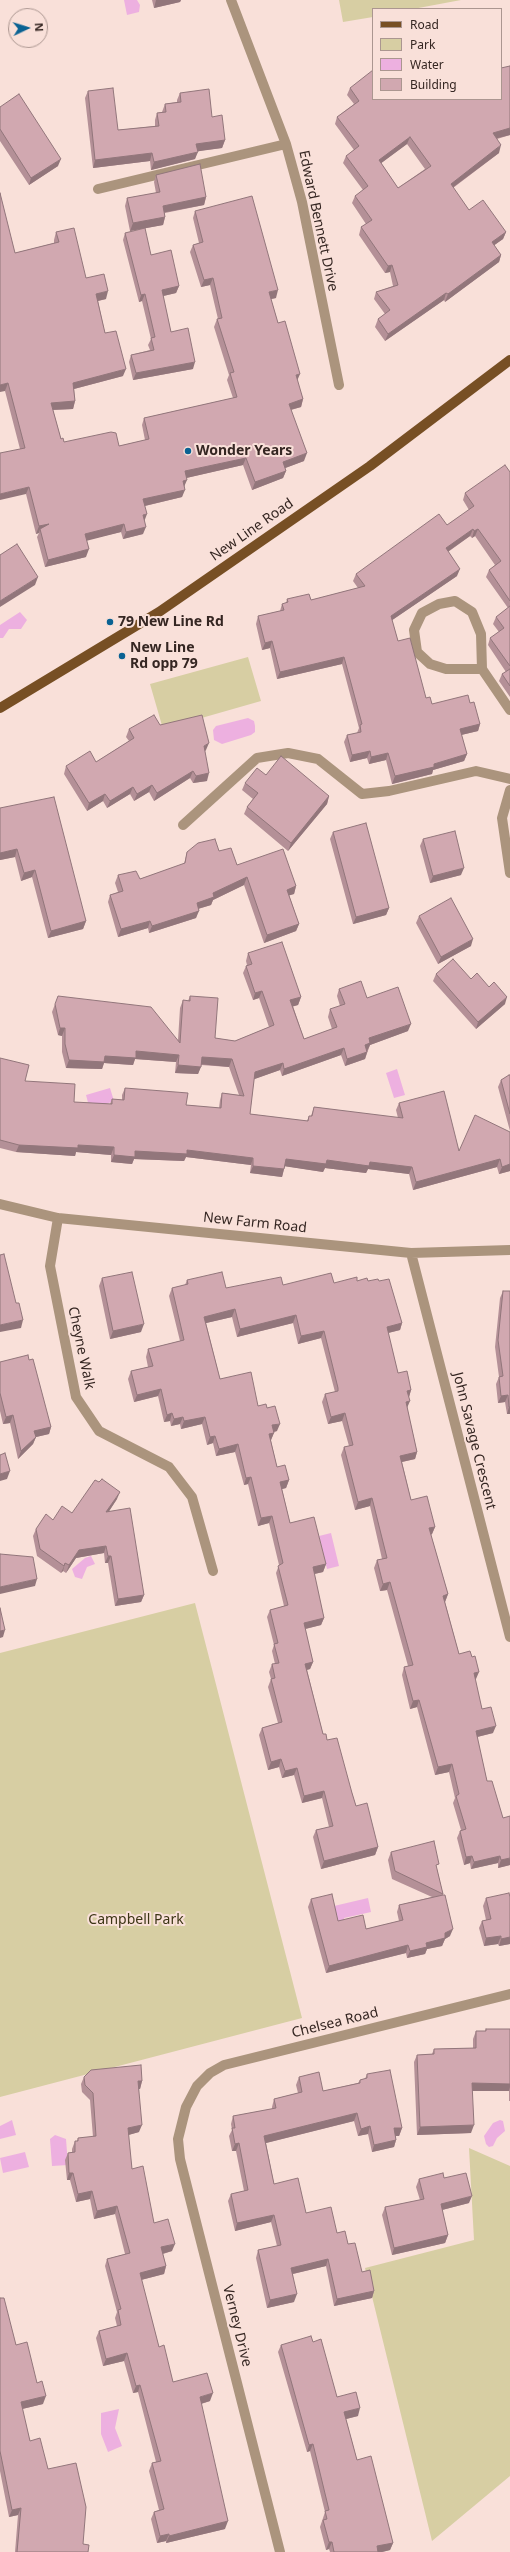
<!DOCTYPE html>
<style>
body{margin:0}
#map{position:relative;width:510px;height:2552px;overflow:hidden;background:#f9e0d9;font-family:"Noto Sans",sans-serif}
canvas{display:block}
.legend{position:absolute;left:372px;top:8px;width:130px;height:92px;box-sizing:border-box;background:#f9e0d9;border:1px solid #ab9690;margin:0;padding:5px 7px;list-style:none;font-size:12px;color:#352622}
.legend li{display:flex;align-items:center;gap:8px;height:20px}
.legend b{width:20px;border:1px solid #ab9690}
.north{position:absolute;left:8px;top:8px;width:40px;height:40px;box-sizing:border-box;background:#f9e0d9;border:1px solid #ab9690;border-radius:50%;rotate:86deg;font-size:11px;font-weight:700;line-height:16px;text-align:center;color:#352622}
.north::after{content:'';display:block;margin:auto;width:14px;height:18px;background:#0a6293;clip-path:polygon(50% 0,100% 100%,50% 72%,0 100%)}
</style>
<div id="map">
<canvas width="510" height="2552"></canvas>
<ul class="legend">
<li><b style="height:5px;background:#774f24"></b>Road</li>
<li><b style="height:11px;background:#d7cea3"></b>Park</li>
<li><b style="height:11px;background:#edb0e0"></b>Water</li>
<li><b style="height:11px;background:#d1a8b0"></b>Building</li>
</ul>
<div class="north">N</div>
</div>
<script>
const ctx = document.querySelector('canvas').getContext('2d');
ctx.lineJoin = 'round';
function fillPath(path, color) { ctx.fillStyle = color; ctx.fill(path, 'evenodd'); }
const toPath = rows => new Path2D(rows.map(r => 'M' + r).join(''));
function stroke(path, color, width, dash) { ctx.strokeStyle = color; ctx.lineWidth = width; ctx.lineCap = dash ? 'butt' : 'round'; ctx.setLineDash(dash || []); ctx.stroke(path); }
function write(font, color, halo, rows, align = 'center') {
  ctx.font = font + ' "Noto Sans",sans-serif'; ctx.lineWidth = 4; ctx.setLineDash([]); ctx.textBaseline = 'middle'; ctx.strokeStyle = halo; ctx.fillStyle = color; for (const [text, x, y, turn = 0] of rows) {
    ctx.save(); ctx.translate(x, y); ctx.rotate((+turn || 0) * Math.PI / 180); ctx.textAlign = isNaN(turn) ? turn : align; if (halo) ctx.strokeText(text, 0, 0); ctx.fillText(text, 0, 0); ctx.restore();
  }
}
const green = toPath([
 [339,0,461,0,413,9,373,9,373,17,343,22],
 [248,657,261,701,163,729,150,684],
 [195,1603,302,2018,0,2097,0,1653],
 [469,2148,510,2166,510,2476,432,2541,365,2268,474,2240]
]);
const water = toPath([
 [124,0,137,0,140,5,139,12,127,15],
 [20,612,27,620,21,629,9,629,3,638,0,638,0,625],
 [248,718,254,721,255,726,255,732,251,735,222,744,214,740,213,730,216,726],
 [397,1069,405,1095,394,1098,386,1073],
 [110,1088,114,1101,90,1110,86,1095],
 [331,1533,339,1566,327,1569,319,1536],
 [91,1556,95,1564,87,1567,82,1579,75,1577,72,1569,85,1558],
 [368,1898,371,1912,344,1918,345,1923,338,1925,334,1906],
 [12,2120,16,2135,0,2139,0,2126],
 [500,2120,503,2121,505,2131,497,2138,493,2146,489,2147,486,2144,484,2136,493,2123],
 [55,2135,66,2139,68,2165,52,2166,50,2139],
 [25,2152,29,2167,3,2173,0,2158],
 [119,2409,115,2428,122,2446,108,2452,101,2434,101,2413]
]);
const minor = toPath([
 [231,0,286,144,302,202,339,385],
 [98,189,286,144],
 [482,669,446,669,430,664,417,652,414,630,422,613,439,604,455,601,472,612,481,634,482,669,510,710],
 [510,790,502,818,510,873],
 [183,825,257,758,288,753,318,759,362,794,389,791,476,771,510,779],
 [0,1204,58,1218,411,1253,510,1250],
 [58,1218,50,1266,76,1397,99,1431,169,1467,192,1497,213,1571],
 [411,1253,510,1637],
 [280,2552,180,2159,178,2139,186,2107,197,2086,210,2073,224,2065,510,1994]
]);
const major = toPath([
 [0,708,159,612,370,466,510,360]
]);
const wall = toPath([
 [152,0,181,0,180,2,154,8],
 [510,66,510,135,497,139,499,153,453,188,469,210,506,232,503,239,494,245,501,255,499,262,445,302,444,300,385,341,375,327,378,319,385,314,374,299,376,292,393,286,390,272,385,273,359,235,361,227,366,224,352,203,355,196,363,190,343,163,346,156,354,150,335,124,337,117,354,104,347,95,350,88,373,99,501,99],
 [407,144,425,169,398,188,381,163],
 [88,91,118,130,155,126,155,120,157,113,162,112,165,104,177,102,177,100,180,93,212,117,225,140,222,148,197,151,195,159,151,170,150,161,93,168,85,98],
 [0,107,58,166,29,185,0,141],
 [156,175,206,197,204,205,165,213,165,217,163,225,130,231,125,206,127,198,156,193,154,182],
 [195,211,276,298,271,299,278,323,303,399,301,407,291,410,304,461,285,468,286,471,283,478,252,490,243,465,186,478,182,497,145,506,144,521,143,534,123,539,121,532,86,540,86,557,45,567,37,537,39,533,36,534,26,494,20,449,5,391,15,253,54,243,54,240,56,232,86,278,106,299,98,301,105,333,123,376,74,389,75,401,73,409,53,410,61,439,64,442,119,446,145,440,142,425,144,418,233,398,227,380,229,375,214,327,217,319,218,319,210,285,201,287,190,252,193,245,199,243,193,218],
 [125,233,151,255,179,286,176,293,163,296,171,332,193,369,133,380,129,362,131,355,150,350,148,345,151,339,142,301,139,302,123,240],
 [510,472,510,697,499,681,502,674,506,672,488,645,490,638,499,632,493,624,496,617,508,608,486,577,489,570,495,565,475,536,472,538,470,536,448,552,457,576,392,620,398,641,426,698,432,704,470,703,480,724,478,731,461,735,467,754,464,761,433,770,432,774,392,784,386,760,369,764,367,758,350,762,344,742,347,735,357,733,359,728,342,664,277,679,270,648,262,650,256,624,258,616,280,611,282,604,286,603,287,599,311,600,358,588,353,581,356,574,447,525,469,510,463,500,465,493],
 [160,725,206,750,205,751,207,781,193,783,190,778,154,801,149,792,134,801,130,794,107,808,103,801,87,811,64,774,66,766,96,762,129,741,126,737,129,729],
 [245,783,329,796,327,804,288,851,244,814,247,807,253,799,242,790],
 [0,808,86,921,83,929,48,938,32,877,21,881,15,857,0,860],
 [333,832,389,908,386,915,353,924,330,839],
 [423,839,461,875,430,883,420,846],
 [219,851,237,865,296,886,294,894,289,895,299,924,296,931,264,943,244,885,213,900,211,905,198,909,196,918,149,933,148,928,118,937,108,902,110,895,118,892,115,883,118,875,140,879,184,864,187,852],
 [419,916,471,946,438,964,416,923],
 [248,953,301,997,298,1005,293,1006,304,1039,332,1029,328,1017,330,1009,340,1006,337,996,339,989,367,998,408,1031,370,1045,365,1059,345,1066,341,1055,282,1076,280,1070,254,1079,250,1114,307,1121,309,1116,311,1116,314,1107,398,1118,396,1110,399,1103,459,1151,510,1132,510,1171,499,1174,497,1167,413,1190,409,1174,368,1169,366,1173,325,1168,323,1172,285,1166,284,1169,282,1177,250,1173,251,1165,186,1157,184,1161,134,1159,132,1164,111,1162,111,1155,76,1152,75,1156,16,1152,0,1148,0,1058,25,1081,74,1102,110,1104,112,1099,122,1100,122,1095,125,1088,186,1105,219,1108,220,1100,222,1093,239,1095,229,1067,201,1065,198,1074,175,1073,176,1062,135,1059,133,1065,104,1063,102,1069,66,1068,62,1052,62,1036,58,1035,52,1012,55,1004,178,1040,180,1008,183,1000,188,1001,190,996,215,1038,235,1041,269,1027,259,998,253,1000,243,973,246,966,247,965,246,961],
 [436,974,471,979,505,1004,476,1029,433,981],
 [510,1075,510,1131,498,1087,501,1080],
 [102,1278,141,1332,110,1339,99,1286],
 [187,1280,226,1288,283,1285,334,1283,357,1281,379,1281,402,1323,400,1330,388,1333,398,1373,411,1390,409,1397,407,1407,417,1452,415,1459,402,1462,411,1500,435,1527,432,1534,431,1535,448,1594,445,1602,459,1654,476,1679,475,1680,482,1709,493,1733,477,1737,487,1781,510,1865,498,1868,498,1863,471,1869,470,1863,464,1865,457,1838,460,1831,461,1830,453,1803,455,1798,449,1772,435,1775,417,1707,410,1709,402,1675,404,1667,408,1666,387,1590,380,1591,374,1568,377,1560,382,1559,370,1506,355,1510,341,1455,344,1447,349,1446,342,1421,328,1424,322,1402,325,1394,335,1392,321,1338,298,1344,293,1323,237,1337,232,1317,206,1323,220,1379,258,1406,267,1408,277,1431,274,1432,271,1440,271,1441,277,1467,289,1480,286,1488,282,1489,290,1523,326,1564,323,1572,314,1574,324,1618,321,1625,305,1629,313,1662,310,1669,307,1670,323,1734,327,1740,352,1793,356,1806,378,1847,375,1855,321,1869,313,1837,316,1830,329,1827,322,1798,302,1803,294,1775,282,1778,279,1767,268,1770,259,1735,262,1728,278,1723,268,1687,271,1679,269,1672,272,1664,275,1664,272,1651,274,1645,267,1617,270,1610,284,1606,276,1573,279,1565,269,1523,258,1526,248,1484,244,1485,235,1452,216,1456,213,1443,207,1445,202,1424,181,1429,180,1424,171,1426,170,1421,164,1422,158,1396,134,1402,128,1379,131,1371,148,1367,146,1357,148,1349,180,1341,169,1296,172,1288,185,1285],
 [503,1291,510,1291,510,1415,510,1414,507,1414,505,1402,498,1403,496,1384,499,1377,495,1347,500,1298],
 [29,1360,51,1427,49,1434,36,1437,33,1444,18,1459,10,1423,3,1424,0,1411,0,1362],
 [117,1499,109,1511,144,1595,141,1602,115,1606,108,1563,105,1563,104,1553,76,1558,66,1573,63,1571,61,1573,37,1556,33,1536,36,1529,53,1520,72,1513],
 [391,1852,437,1869,443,1894,450,1936,445,1939,442,1946,427,1949,425,1954,407,1958,406,1953,326,1973,308,1907,311,1899,338,1921,366,1929,399,1921,397,1912,399,1905,432,1897,392,1879,388,1860],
 [510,1897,510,1944,499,1946,498,1944,484,1946,479,1928,482,1921,486,1920,483,1906,486,1898],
 [486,2029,510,2029,510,2101,509,2101,509,2091,472,2091,471,2133,417,2135,414,2062,417,2055,432,2054,434,2049,473,2048,473,2039,476,2031,485,2031],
 [367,2074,402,2128,399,2136,396,2136,396,2140,394,2147,372,2152,368,2134,358,2136,354,2121,266,2143,274,2184,306,2213,337,2233,348,2244,362,2272,374,2291,372,2298,334,2306,326,2266,293,2274,294,2302,267,2308,256,2258,258,2250,277,2246,271,2222,235,2231,228,2201,231,2194,244,2191,236,2151,232,2151,229,2136,232,2130,231,2124,233,2116,272,2109,272,2107,274,2099,298,2093,296,2085,299,2077,323,2091,358,2083,360,2080,365,2079],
 [84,2077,142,2081,140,2089,139,2089,139,2132,128,2135,132,2169,154,2223,172,2251,163,2254,166,2266,164,2274,141,2280,159,2347,173,2382,210,2401,201,2404,225,2529,166,2543,166,2541,157,2543,151,2519,154,2512,159,2510,149,2471,152,2463,156,2462,138,2392,133,2393,124,2361,103,2366,96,2338,99,2331,117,2326,115,2318,117,2312,105,2266,107,2259,125,2254,115,2214,94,2219,90,2199,76,2202,70,2180,67,2180,65,2160,68,2153,72,2152,72,2149,75,2141,77,2141,78,2138,93,2137,90,2100,82,2092,81,2084],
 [444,2178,469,2203,442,2210,448,2235,445,2243,392,2255,382,2215,385,2207,420,2200,416,2187,419,2179],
 [0,2298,16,2345,37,2383,43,2404,22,2409,30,2441,48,2469,83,2544,88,2552,15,2552,18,2515,9,2517,0,2471],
 [313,2342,337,2397,358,2416,346,2419,357,2460,393,2543,390,2550,382,2552,330,2552,329,2549,326,2550,320,2527,325,2512,310,2451,307,2452,278,2352,281,2345]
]);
const shadedWall = toPath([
 [156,0,181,0,180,2,154,8],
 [510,128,510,135,490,140,493,133],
 [410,137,407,144,376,167,379,160],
 [225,140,222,148,193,152,196,144],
 [501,145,499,153,448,191,451,184],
 [198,152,195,159,151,170,154,162],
 [152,153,150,161,93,168,95,160],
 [61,159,58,166,29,185,31,178],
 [206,197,204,205,161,213,163,206],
 [165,217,163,225,130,231,133,223],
 [506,232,503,239,489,249,492,242],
 [501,255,499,262,445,302,448,294],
 [392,265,390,272,385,273,388,266],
 [213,278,210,285,201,287,204,280],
 [179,286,176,293,159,297,162,290],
 [278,290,276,298,266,300,269,292],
 [108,291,106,299,93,302,96,294],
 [446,293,444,300,385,341,388,334],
 [145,294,142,301,139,302,141,295],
 [195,362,193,369,133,380,136,373],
 [126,369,123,376,70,390,73,383],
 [300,374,297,381,296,375],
 [8,383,5,391,0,392,0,385],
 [303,399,301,407,286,411,289,404],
 [75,401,73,409,49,410,51,403],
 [307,453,304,461,280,470,283,462],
 [246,458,243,465,182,479,185,471],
 [286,471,283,478,252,490,255,482],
 [187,480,184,487,183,481],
 [29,487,26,494,0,500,0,494],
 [185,490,182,497,140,507,143,499],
 [147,514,144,522,143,515],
 [49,524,40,529,39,533,36,534,39,526],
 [124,524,121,532,82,542,85,534],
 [146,527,143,534,123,539,126,532],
 [473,529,470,536,443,555,446,548],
 [478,529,475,536,472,538,474,531],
 [89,549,86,557,45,567,48,560],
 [460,569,457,576,388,623,391,616],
 [38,577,35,585,0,607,0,601],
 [272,641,270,648,262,650,265,643],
 [344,657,342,664,277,679,280,672],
 [480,724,478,731,457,736,460,729],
 [209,743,206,750,201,754,204,746],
 [370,751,367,758,350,762,352,755],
 [388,753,386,760,369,764,371,757],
 [467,754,464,761,433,770,432,774,392,784,395,776],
 [193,771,190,778,154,801,157,793],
 [209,773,207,781,193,783,196,776],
 [152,785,149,792,134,801,137,794],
 [133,787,130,794,107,808,110,801],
 [105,794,103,801,87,811,89,803],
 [329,796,327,804,288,851,291,843],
 [17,849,15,857,0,860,0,853],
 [464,868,461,875,430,883,433,876],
 [35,870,32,877,21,881,24,873],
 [247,877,244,885,213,900,211,905,194,910,197,903,213,893],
 [296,886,294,894,284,897,287,890],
 [389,908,386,915,353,924,356,917],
 [199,911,196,918,149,933,152,926],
 [86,921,83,929,48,938,51,931],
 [150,921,148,928,118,937,121,929],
 [299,924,296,931,264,943,267,935],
 [473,939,471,946,438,964,441,957],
 [262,991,259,998,253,1000,255,993],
 [301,997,298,1005,288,1008,290,1000],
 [507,997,505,1004,476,1029,478,1022],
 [411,1024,408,1031,370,1045,367,1051,362,1052,365,1045,369,1038],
 [60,1028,65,1028,62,1036,58,1035],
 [344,1048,341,1055,282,1076,284,1069],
 [136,1051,179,1055,176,1062,135,1059,133,1065,104,1063,102,1069,66,1068,69,1060],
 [367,1052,365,1059,345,1066,347,1059],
 [202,1057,232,1059,229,1067,199,1064],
 [283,1063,280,1070,252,1080,255,1072],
 [178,1065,201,1067,198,1074,175,1073],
 [19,1145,78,1145,114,1147,111,1155,76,1152,75,1156,16,1152],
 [187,1150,253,1158,251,1165,186,1157,184,1161,134,1159,132,1164,111,1162,114,1155,135,1151],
 [286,1159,370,1162,412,1167,409,1174,368,1169,366,1173,325,1168,323,1172,283,1166],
 [500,1159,497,1167,413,1190,416,1182],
 [510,1164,510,1171,499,1174,502,1167],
 [253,1166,284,1169,282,1177,250,1173],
 [235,1309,232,1317,202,1324,204,1317],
 [296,1315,293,1323,237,1337,240,1329],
 [23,1320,21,1328,0,1332,0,1325],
 [402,1323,400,1330,384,1334,387,1327],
 [144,1324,141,1332,110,1339,113,1331],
 [324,1331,321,1338,298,1344,301,1336],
 [161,1389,158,1396,134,1402,137,1395],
 [411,1390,409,1397,407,1391],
 [508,1395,505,1402,498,1403,501,1396],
 [410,1401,407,1408,406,1402],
 [509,1407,510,1407,510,1414,507,1414],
 [172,1413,170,1421,164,1422,167,1415],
 [345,1413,342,1421,328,1424,331,1417],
 [13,1415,10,1423,3,1424,6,1417],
 [183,1417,180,1424,171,1426,174,1419],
 [205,1417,202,1424,181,1429,184,1421],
 [280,1424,277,1431,269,1433,272,1425],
 [51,1427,49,1434,36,1437,33,1444,18,1459,21,1451,34,1431],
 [274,1433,271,1440,266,1442,269,1434],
 [215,1436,213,1443,207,1445,210,1437],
 [238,1444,235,1452,216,1456,219,1449],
 [417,1452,415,1459,397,1463,400,1456],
 [10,1471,7,1479,0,1481,0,1474],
 [251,1477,248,1484,244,1485,246,1478],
 [289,1480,286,1488,278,1490,280,1482],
 [120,1492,117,1499,104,1519,106,1512],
 [372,1498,370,1506,355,1510,358,1502],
 [272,1516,269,1523,258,1526,261,1518],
 [435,1527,432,1534,426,1536,429,1528],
 [106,1546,104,1553,76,1558,66,1573,69,1565,79,1550],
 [108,1556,111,1556,108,1563,105,1563],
 [65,1563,63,1571,61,1573,64,1566],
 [326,1564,323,1572,310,1575,313,1567],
 [37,1579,35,1586,0,1594,0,1587],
 [390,1582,387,1590,380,1591,383,1584],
 [448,1594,445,1602,440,1603,443,1596],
 [144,1595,141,1602,115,1606,118,1599],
 [324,1618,321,1625,301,1630,304,1623],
 [5,1630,3,1637,0,1638,0,1631],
 [313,1662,310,1669,302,1671,305,1664],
 [479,1672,476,1679,471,1681,474,1673],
 [419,1700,417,1707,410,1709,413,1701],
 [496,1726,493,1733,473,1738,476,1731],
 [281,1759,279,1767,268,1770,271,1762],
 [452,1764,449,1772,435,1775,438,1767],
 [297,1768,294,1775,282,1778,285,1771],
 [324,1791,322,1798,302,1803,304,1796],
 [378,1847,375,1855,321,1869,324,1861],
 [472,1856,470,1863,464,1865,466,1857],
 [500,1856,498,1863,471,1869,474,1862],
 [510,1858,510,1865,498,1868,501,1860],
 [453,1929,450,1936,445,1939,442,1946,427,1949,425,1954,407,1958,410,1951],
 [501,1936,498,1944,484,1946,486,1938],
 [510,1937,510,1944,499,1946,501,1939],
 [408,1945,406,1953,326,1973,329,1966],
 [138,2081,142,2081,140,2089,136,2089],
 [472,2083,510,2084,510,2087,509,2091,469,2091],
 [357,2113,354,2121,262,2144,264,2136],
 [142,2125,139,2132,125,2136,128,2128],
 [474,2125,471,2133,417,2135,420,2127],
 [370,2126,368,2134,358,2136,361,2129],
 [394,2128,402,2128,399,2136,391,2136],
 [396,2140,394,2147,372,2152,374,2145],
 [239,2143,236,2151,232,2151,235,2144],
 [69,2173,73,2173,70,2180,67,2180],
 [92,2191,90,2199,76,2202,78,2194],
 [472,2196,469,2203,438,2211,441,2204],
 [117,2206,115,2214,94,2219,97,2211],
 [274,2215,271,2222,235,2231,237,2223],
 [448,2235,445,2243,392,2255,394,2248],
 [175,2244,172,2251,158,2255,161,2247],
 [328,2259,326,2266,288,2275,291,2268],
 [166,2266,164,2274,137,2281,140,2273],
 [374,2291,372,2298,334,2306,337,2299],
 [297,2294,294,2302,267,2308,270,2300],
 [127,2353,124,2361,103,2366,106,2359],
 [140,2385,138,2392,133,2393,136,2386],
 [213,2393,210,2401,197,2405,200,2397],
 [46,2396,43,2404,18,2410,21,2402],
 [360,2408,358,2416,342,2420,344,2412],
 [313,2444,310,2451,307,2452,309,2445],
 [21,2508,18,2515,9,2517,12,2510],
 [228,2521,225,2529,166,2543,169,2536],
 [169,2534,166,2541,157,2543,160,2536],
 [329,2542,332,2542,329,2549,326,2550],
 [393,2543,390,2550,382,2552,375,2552,377,2546]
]);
const building = toPath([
 [510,66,510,128,493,133,501,145,451,184,469,210,483,200,506,232,492,242,501,255,448,294,446,293,388,334,378,319,390,310,376,292,398,285,392,265,388,266,361,227,372,220,355,196,368,186,346,156,359,146,337,117,359,101,350,88,373,70,373,99,501,99,501,68,510,66],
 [410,137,431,166,398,188,379,160,410,137],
 [113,88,118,130,159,126,157,113,166,112,165,104,181,102,180,93,209,89,212,117,222,115,225,140,196,144,198,152,154,162,152,153,95,160,88,91,113,88],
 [19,94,61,159,31,178,0,129,0,107,19,94],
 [200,164,206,197,163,206,165,217,133,223,127,198,160,192,156,175,200,164],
 [0,193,15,253,59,242,56,232,74,228,86,278,104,274,108,291,96,294,105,333,116,331,126,369,73,383,75,401,51,403,61,439,63,438,64,442,111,432,116,433,119,446,149,439,144,418,237,397,230,373,234,372,217,319,222,318,213,278,204,280,193,245,203,242,195,211,252,196,278,290,269,292,278,323,285,321,300,374,296,375,303,399,289,404,307,453,283,462,286,471,255,482,246,458,185,471,187,480,183,481,185,490,143,499,147,514,143,515,146,527,126,532,124,524,85,534,89,549,48,560,40,529,49,524,39,526,29,487,0,494,0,453,25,448,8,383,0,385,0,193],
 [145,228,151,255,171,250,179,286,162,290,171,332,188,328,195,362,136,373,131,355,154,350,151,338,155,337,145,294,141,295,125,233,145,228],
 [505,465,510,472,510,601,489,570,501,561,478,529,474,531,473,529,446,548,460,569,391,616,398,641,410,638,426,698,430,697,432,704,468,695,470,703,474,702,480,724,460,729,467,754,434,764,434,767,395,776,388,753,371,757,370,751,352,755,347,735,361,732,360,725,362,724,344,657,280,672,272,641,265,643,258,616,284,610,282,604,288,602,287,599,309,594,311,600,365,586,356,574,439,514,447,525,474,506,465,493,505,465],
 [17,544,38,577,0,601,0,555,17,544],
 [510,606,510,666,490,638,504,628,496,617,510,606],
 [510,669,510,686,502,674,510,669],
 [154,715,160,725,202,715,209,743,204,746,209,773,196,776,193,771,157,793,152,785,137,794,133,787,110,801,105,794,89,803,66,766,90,751,96,762,134,738,129,729,154,715],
 [281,756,329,796,291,843,247,807,258,793,245,783,257,768,266,775,281,756],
 [54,797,86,921,51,931,35,870,24,873,17,849,0,853,0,808,54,797],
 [366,823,389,908,356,917,333,832,366,823],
 [455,831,464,868,433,876,423,839,455,831],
 [215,839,219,851,231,848,237,865,283,849,296,886,287,890,299,924,267,935,247,877,213,893,214,897,197,903,199,911,152,926,150,921,121,929,110,895,123,891,118,875,136,871,140,879,185,863,187,852,198,843,215,839],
 [451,898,473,939,441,957,419,916,451,898],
 [282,942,301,997,290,1000,304,1039,337,1027,330,1009,345,1004,339,989,361,981,367,998,398,987,411,1024,369,1038,370,1043,365,1045,367,1052,347,1059,344,1048,284,1069,283,1063,255,1072,250,1114,308,1121,309,1116,312,1116,314,1107,403,1118,399,1103,444,1091,459,1151,475,1115,510,1132,510,1164,502,1167,500,1159,416,1182,412,1167,370,1162,369,1166,327,1160,326,1164,286,1159,284,1169,253,1166,253,1158,187,1150,187,1154,135,1151,135,1157,114,1155,114,1147,78,1145,78,1148,19,1145,0,1140,0,1058,29,1065,25,1081,75,1084,74,1102,112,1104,112,1099,124,1100,125,1088,188,1093,186,1105,221,1108,222,1093,244,1096,232,1059,202,1057,201,1067,178,1065,179,1055,136,1051,136,1058,105,1056,104,1062,69,1060,65,1044,65,1028,60,1028,55,1004,58,996,151,1007,180,1043,183,1000,190,1001,190,996,218,998,215,1038,235,1041,274,1025,262,991,255,993,246,966,252,964,248,953,282,942],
 [453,959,471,979,477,973,489,987,494,982,507,997,478,1022,436,974,453,959],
 [509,1075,510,1075,510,1114,501,1080,509,1075],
 [4,1254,16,1303,19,1303,23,1320,0,1325,0,1255,4,1254],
 [132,1272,144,1324,113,1331,102,1278,132,1272],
 [222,1272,226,1288,281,1277,283,1285,331,1273,334,1283,357,1277,357,1281,367,1278,368,1281,378,1279,379,1281,389,1279,402,1323,387,1327,398,1373,407,1371,411,1390,407,1391,410,1401,406,1402,417,1452,400,1456,411,1500,427,1496,435,1527,429,1528,448,1594,443,1596,459,1654,470,1651,472,1657,475,1656,479,1672,474,1673,482,1709,491,1707,496,1726,476,1731,487,1781,492,1781,503,1818,510,1816,510,1858,501,1860,500,1856,474,1862,472,1856,466,1857,460,1831,466,1829,456,1796,459,1794,452,1764,438,1767,419,1700,413,1701,404,1667,413,1665,390,1582,383,1584,377,1560,387,1558,372,1498,358,1502,344,1447,353,1445,345,1413,331,1417,325,1394,338,1391,338,1388,324,1331,301,1336,296,1315,240,1329,235,1309,204,1317,220,1379,251,1372,258,1406,266,1404,267,1408,275,1406,280,1424,272,1425,274,1433,269,1434,277,1467,285,1465,289,1480,280,1482,290,1523,314,1517,326,1564,313,1567,324,1618,304,1623,313,1662,305,1664,323,1734,326,1734,327,1740,337,1738,352,1793,356,1806,367,1803,378,1847,324,1861,316,1830,333,1826,324,1791,304,1796,297,1768,285,1771,281,1759,271,1762,262,1728,282,1722,271,1679,275,1678,272,1664,279,1663,274,1644,278,1643,270,1610,288,1605,278,1566,283,1563,272,1516,261,1518,251,1477,246,1478,238,1444,219,1449,215,1436,210,1437,205,1417,184,1421,183,1417,174,1419,172,1413,167,1415,161,1389,137,1395,131,1371,153,1366,148,1349,184,1340,172,1288,188,1284,187,1280,222,1272],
 [503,1291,510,1291,510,1407,509,1407,508,1395,501,1396,499,1377,503,1376,498,1340,503,1291],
 [28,1355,29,1360,33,1359,51,1427,34,1431,36,1437,21,1451,13,1415,6,1417,0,1393,0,1362,28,1355],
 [5,1453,10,1471,0,1474,0,1455,5,1453],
 [102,1479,120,1492,106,1512,130,1508,144,1595,118,1599,111,1556,108,1556,106,1546,79,1550,69,1565,65,1563,64,1566,40,1549,36,1529,46,1514,53,1520,62,1506,72,1513,95,1480,99,1482,102,1479],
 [0,1554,33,1557,37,1579,0,1587,0,1554],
 [0,1608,5,1630,0,1631,0,1608],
 [434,1841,439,1864,436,1865,443,1894,395,1871,391,1852,434,1841],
 [509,1893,510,1897,510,1937,501,1939,501,1936,486,1938,482,1921,491,1919,486,1898,509,1893],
 [332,1894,338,1921,363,1915,366,1929,403,1920,399,1905,443,1895,445,1895,453,1929,445,1933,445,1938,426,1943,427,1947,410,1951,408,1945,329,1966,311,1899,332,1894],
 [486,2029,510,2029,510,2084,472,2083,474,2125,420,2127,417,2055,434,2054,434,2049,476,2048,476,2031,486,2031,486,2029],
 [141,2065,142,2081,138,2081,142,2125,128,2128,132,2169,143,2166,154,2223,168,2219,175,2244,161,2247,166,2266,140,2273,159,2347,164,2345,173,2382,207,2373,213,2393,200,2397,228,2521,169,2536,169,2534,160,2536,154,2512,164,2509,152,2463,161,2461,140,2385,136,2386,127,2353,106,2359,99,2331,121,2325,118,2310,121,2309,107,2259,130,2253,117,2206,97,2211,92,2191,78,2194,73,2173,69,2173,68,2153,75,2152,75,2141,78,2141,78,2138,96,2136,93,2093,85,2085,84,2077,91,2070,141,2065],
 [390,2070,402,2128,394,2128,396,2140,374,2145,370,2126,361,2129,357,2113,264,2136,274,2184,298,2178,306,2213,331,2207,337,2233,345,2231,348,2244,355,2243,362,2272,370,2270,374,2291,337,2299,328,2259,291,2268,297,2294,270,2300,258,2250,281,2245,274,2215,237,2223,231,2194,248,2190,239,2143,235,2144,232,2128,235,2128,233,2116,276,2108,274,2099,302,2092,299,2077,319,2072,323,2091,360,2083,360,2080,367,2078,367,2074,390,2070],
 [443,2173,444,2178,466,2173,472,2196,441,2204,448,2235,394,2248,385,2207,424,2199,419,2179,443,2173],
 [0,2298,4,2298,16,2345,27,2342,37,2383,42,2381,46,2396,21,2402,30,2441,40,2438,48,2469,76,2463,86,2507,83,2544,89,2545,88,2552,17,2552,21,2508,12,2510,0,2451,0,2298],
 [311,2336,313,2342,321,2339,337,2397,356,2392,360,2408,344,2412,357,2460,371,2456,393,2543,377,2546,378,2552,334,2552,332,2542,329,2542,323,2520,327,2519,325,2511,329,2510,313,2444,309,2445,281,2345,311,2336]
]);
const markers = [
 [188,451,4,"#0a6293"],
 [110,622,4,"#0a6293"],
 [122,656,4,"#0a6293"]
];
const streetNames = [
 ["Edward Bennett Drive",318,221,78],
 ["New Line Road",252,530,-35],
 ["New Farm Road",255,1223,6],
 ["Cheyne Walk",81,1348,78],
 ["John Savage Crescent",474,1441,76],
 ["Chelsea Road",335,2023,-14],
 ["Verney Drive",237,2326,76]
];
const poiNames = [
 ["Wonder Years",196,451],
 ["79 New Line Rd",118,622],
 ["New Line",130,648],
 ["Rd opp 79",130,664]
];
const parkNames = [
 ["Campbell Park",136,1920]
];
fillPath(green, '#d7cea3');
fillPath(water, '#edb0e0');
stroke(minor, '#ab947d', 10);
stroke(major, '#774f24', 10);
fillPath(wall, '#b49097');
fillPath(shadedWall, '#92767b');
fillPath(building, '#d1a8b0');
stroke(building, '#92767b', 1);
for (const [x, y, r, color] of markers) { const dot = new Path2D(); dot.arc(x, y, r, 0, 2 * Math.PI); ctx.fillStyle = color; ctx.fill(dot); stroke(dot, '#f9e0d9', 1.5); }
write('14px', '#352622', '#f9e0d9', streetNames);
write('bold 14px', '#352622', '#f9e0d9', poiNames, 'left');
write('14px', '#3c3515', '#f9e0d9', parkNames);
</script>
